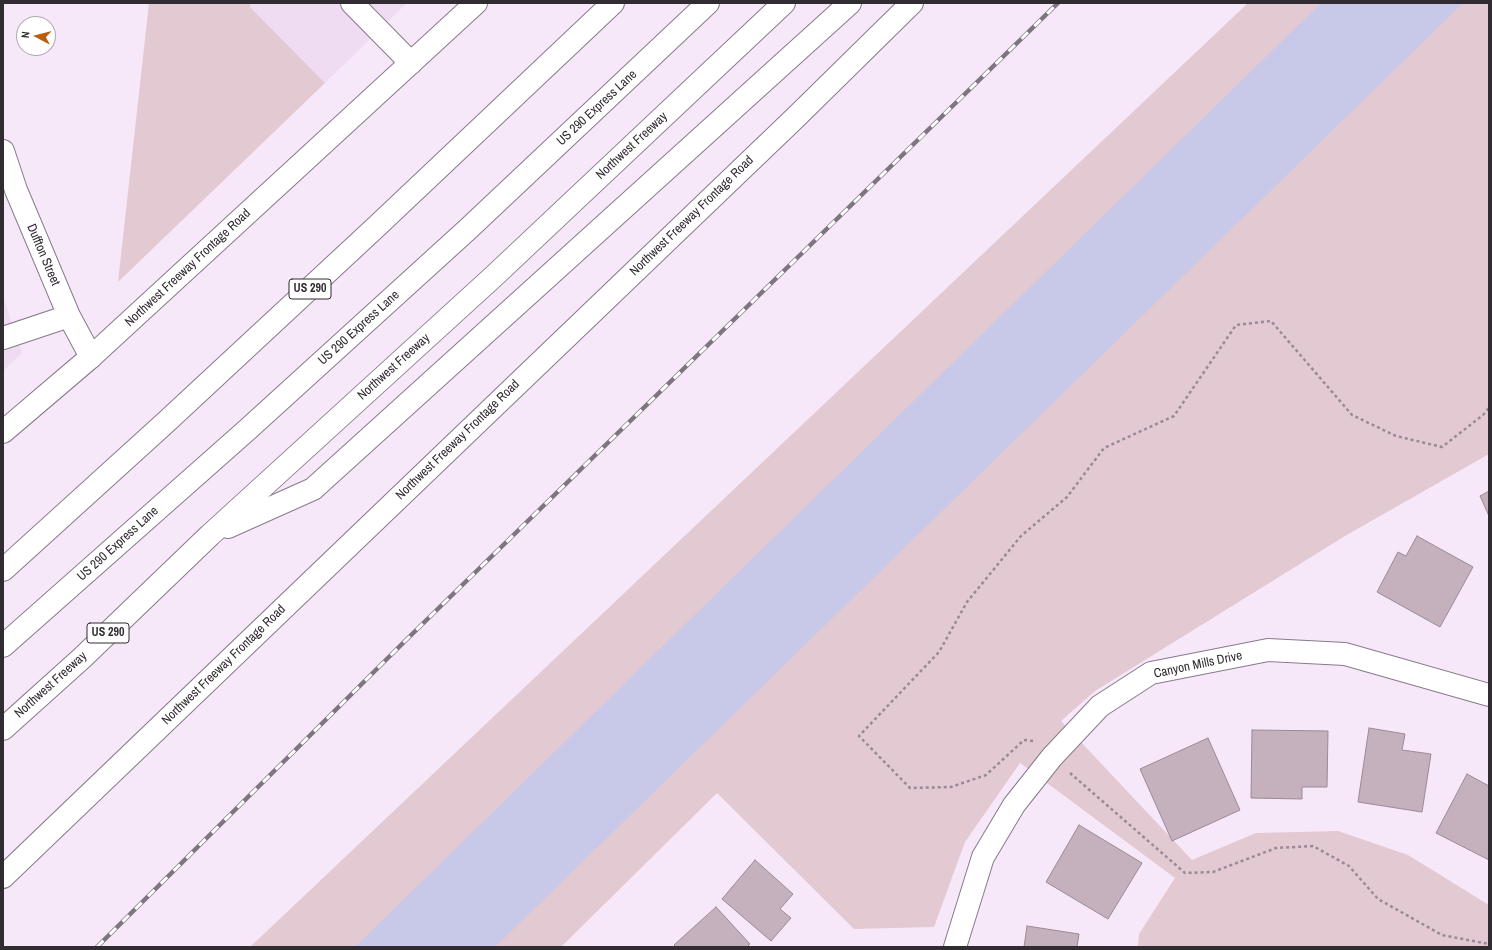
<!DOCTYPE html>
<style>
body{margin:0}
#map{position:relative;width:1492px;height:950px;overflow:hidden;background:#f7e8f9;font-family:"Archivo Narrow",sans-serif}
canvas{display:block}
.frame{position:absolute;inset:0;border:4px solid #312b32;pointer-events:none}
.north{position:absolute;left:16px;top:16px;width:40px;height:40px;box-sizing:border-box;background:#fff;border:1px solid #adaaad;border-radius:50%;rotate:277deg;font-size:11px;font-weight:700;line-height:16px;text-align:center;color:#312b32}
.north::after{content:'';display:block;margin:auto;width:14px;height:18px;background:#b95c0c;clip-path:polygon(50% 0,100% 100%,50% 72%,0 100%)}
</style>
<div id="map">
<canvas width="1492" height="950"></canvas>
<div class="frame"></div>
<div class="north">N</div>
</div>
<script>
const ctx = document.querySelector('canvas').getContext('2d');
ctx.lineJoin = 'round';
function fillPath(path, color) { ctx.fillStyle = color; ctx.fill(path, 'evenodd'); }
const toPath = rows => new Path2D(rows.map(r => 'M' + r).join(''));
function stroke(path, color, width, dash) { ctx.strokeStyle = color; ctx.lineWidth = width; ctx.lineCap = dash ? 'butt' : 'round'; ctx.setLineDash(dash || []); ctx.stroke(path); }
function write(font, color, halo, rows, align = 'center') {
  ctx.font = font + ' "Archivo Narrow",sans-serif'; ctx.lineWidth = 4; ctx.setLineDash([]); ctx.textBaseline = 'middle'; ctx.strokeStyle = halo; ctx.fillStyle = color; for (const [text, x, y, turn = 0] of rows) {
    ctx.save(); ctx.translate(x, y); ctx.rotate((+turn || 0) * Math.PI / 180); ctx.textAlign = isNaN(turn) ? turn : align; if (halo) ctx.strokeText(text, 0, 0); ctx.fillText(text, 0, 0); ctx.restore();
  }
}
const built = toPath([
 [250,3,407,3,325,83,250,7],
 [3,296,22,353,3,371]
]);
const green = toPath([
 [149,3,250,3,250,7,325,83,118,282],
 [1248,3,1489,3,1489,454,1345,536,1095,691,1061,721,1192,860,1256,833,1338,831,1408,855,1489,905,1489,947,1138,947,1139,934,1175,878,1020,763,965,842,934,927,854,929,717,793,561,947,250,947]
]);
const water = toPath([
 [1321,3,1463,3,495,947,355,947]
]);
const building = toPath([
 [1489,491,1489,516,1480,496,1489,491],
 [1417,536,1473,567,1440,627,1377,592,1398,552,1406,556,1417,536],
 [1369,728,1405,734,1402,750,1431,754,1422,812,1358,802,1369,728],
 [1252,730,1328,731,1327,787,1302,787,1302,799,1251,798,1252,730],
 [1208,738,1240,810,1172,841,1140,769,1208,738],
 [1467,774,1489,786,1489,860,1436,833,1467,774],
 [1079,825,1142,863,1108,919,1046,882,1079,825],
 [755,860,793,894,780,909,791,918,771,941,722,899,755,860],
 [716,907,750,944,747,947,676,947,674,945,716,907],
 [1027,926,1079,934,1077,947,1024,947,1027,926]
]);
const path = toPath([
 [1033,741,1024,740,986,775,951,787,910,788,859,736,939,652,967,602,1021,536,1067,497,1104,448,1174,416,1236,325,1271,321,1352,415,1396,436,1442,447,1483,415,1489,408],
 [1070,773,1185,873,1213,872,1276,848,1313,846,1349,866,1378,899,1442,935,1489,944]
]);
const minor = toPath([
 [352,3,411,63],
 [3,151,16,190,69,316,91,357],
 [3,338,69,316],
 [955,947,983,857,1014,805,1052,757,1100,706,1151,673,1268,650,1345,654,1489,695]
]);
const major = toPath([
 [3,432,91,357,476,3],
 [3,877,795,118,912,3]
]);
const highway = toPath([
 [228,527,313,489,850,3],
 [3,570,165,423,376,227,613,3],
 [3,646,247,430,467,230,708,3],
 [3,729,82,658,210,535,493,277,784,3]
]);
const rail = toPath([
 [97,947,404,642,1058,3]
]);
const shields = [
 [310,289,42],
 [108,633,42]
];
const shieldNames = [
 ["US 290",310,289],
 ["US 290",108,633]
];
const streetNames = [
 ["US 290 Express Lane",597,108,-43],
 ["Northwest Freeway",632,146,-43],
 ["Northwest Freeway Frontage Road",692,216,-44],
 ["Duffton Street",43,255,67],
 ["Northwest Freeway Frontage Road",188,268,-43],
 ["US 290 Express Lane",359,328,-42],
 ["Northwest Freeway",394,367,-42],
 ["Northwest Freeway Frontage Road",458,440,-44],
 ["US 290 Express Lane",118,544,-42],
 ["Northwest Freeway Frontage Road",224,665,-44],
 ["Canyon Mills Drive",1198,665,-12],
 ["Northwest Freeway",51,685,-42]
];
fillPath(built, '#efdbf2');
fillPath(green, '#e3c9d1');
fillPath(water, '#c8c8e9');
fillPath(building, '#c5b1be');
stroke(building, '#9b8995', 1);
stroke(minor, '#877a8a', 24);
stroke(major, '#877a8a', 24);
stroke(highway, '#877a8a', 24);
stroke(path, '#968b97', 2.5, [3, 3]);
stroke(minor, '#fff', 22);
stroke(major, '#fff', 22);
stroke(highway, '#fff', 22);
stroke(rail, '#7e7580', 4.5);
stroke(rail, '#fff', 3, [9]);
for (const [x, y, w] of shields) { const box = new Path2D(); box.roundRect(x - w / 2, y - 10, w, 20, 3); ctx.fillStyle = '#fff'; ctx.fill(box); stroke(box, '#312b32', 1); }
write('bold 12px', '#312b32', null, shieldNames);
write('13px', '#312b32', '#fff', streetNames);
</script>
